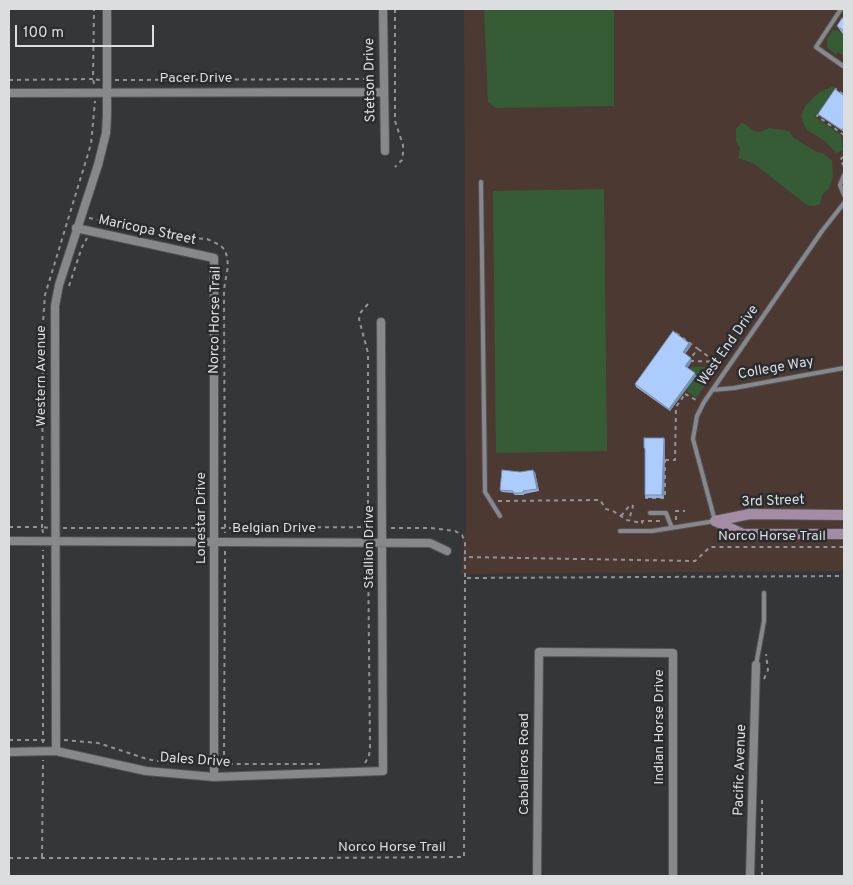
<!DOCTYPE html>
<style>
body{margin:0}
#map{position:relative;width:853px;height:885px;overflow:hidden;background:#353639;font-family:Overpass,sans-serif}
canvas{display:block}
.frame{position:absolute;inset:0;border:10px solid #dcdddf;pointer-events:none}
.scale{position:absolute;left:15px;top:25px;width:139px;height:22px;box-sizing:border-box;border:2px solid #dcdddf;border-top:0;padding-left:6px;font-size:15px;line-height:18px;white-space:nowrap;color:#dcdddf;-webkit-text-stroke:4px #2b2c2f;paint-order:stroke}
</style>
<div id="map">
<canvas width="853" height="885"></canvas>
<div class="frame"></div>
<div class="scale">100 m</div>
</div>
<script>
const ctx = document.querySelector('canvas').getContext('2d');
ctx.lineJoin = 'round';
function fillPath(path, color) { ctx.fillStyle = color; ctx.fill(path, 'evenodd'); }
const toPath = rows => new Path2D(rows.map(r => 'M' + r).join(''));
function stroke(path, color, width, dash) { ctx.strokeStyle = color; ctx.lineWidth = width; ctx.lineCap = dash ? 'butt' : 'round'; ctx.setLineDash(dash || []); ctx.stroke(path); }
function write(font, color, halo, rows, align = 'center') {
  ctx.font = font + ' Overpass,sans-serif'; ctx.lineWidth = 5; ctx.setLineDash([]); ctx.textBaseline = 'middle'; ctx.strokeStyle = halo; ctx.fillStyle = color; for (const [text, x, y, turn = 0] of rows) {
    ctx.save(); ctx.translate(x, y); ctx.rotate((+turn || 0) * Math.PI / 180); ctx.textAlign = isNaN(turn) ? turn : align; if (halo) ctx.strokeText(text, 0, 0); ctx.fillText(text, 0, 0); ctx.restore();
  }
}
const education = toPath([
 [464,9,844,9,844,571,461,574,464,547,462,540,466,531]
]);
const green = toPath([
 [484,9,614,9,614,106,496,108,488,102],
 [833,30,836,30,844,35,844,56,838,52,836,55,827,47,827,39],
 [834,86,836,88,815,117,841,135,843,150,836,153,826,142,807,130,804,125,801,115,806,105,815,96,820,92],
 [742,122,754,131,760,132,769,128,789,131,794,138,815,151,824,154,829,158,832,161,833,177,829,188,822,195,820,204,814,206,807,205,753,163,738,158,740,149,736,141,736,129],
 [604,189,607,451,496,453,493,191],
 [719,366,696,398,686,390,696,376,688,370,691,367]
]);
const path = toPath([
 [395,9,395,121,403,145,403,153,402,160,395,167],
 [9,80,93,79,94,9],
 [115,80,375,79],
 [94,84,93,79,100,80],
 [835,92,836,89,844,95],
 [819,114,817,116,844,135],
 [844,135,844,143],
 [844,166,840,160,844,156],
 [89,218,179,237,207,239,220,245,225,250,227,257,228,266,224,289,225,533],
 [69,286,82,247,87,238],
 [368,304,361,312,359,319,368,353,368,535],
 [676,333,698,349,690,359],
 [698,349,716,362],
 [690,361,723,362],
 [685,394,696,400],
 [665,460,675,460,676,407,685,394],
 [646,496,646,498,665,498,665,457],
 [498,501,600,500,606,509,613,511,627,520,642,523,642,521,662,521],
 [621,516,630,505,633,506,629,520],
 [676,520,676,511,685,511],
 [9,527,42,527,43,323,45,295,91,144,95,101],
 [63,528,206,528],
 [221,528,374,527],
 [391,528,431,528,455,531,462,535,465,542,465,557],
 [43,533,42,527,49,528],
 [225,551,224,758,226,764,320,764],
 [465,577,465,557,695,561,710,547,844,547],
 [764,679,768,670,766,654],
 [9,740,49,740],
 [64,740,98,743,147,759,163,762,206,764],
 [43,743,43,550],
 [365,763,369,756,370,748,368,549],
 [42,857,43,760],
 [9,858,125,858,158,859,464,857,465,578,844,576],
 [762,876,762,796]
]);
const lane = toPath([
 [841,9,816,47,843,66],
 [844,175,840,185,844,195],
 [481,182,485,492,500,516],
 [712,390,734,388,844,368],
 [650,513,666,513,672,528],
 [620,531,652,531,715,521,693,439,697,416,704,402,822,231,844,203],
 [756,665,764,621,764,593]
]);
const street = toPath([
 [383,9,385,151],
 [9,93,383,92],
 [76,228,214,258,214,777],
 [9,541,430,543,447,551],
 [56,751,55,306,59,285,98,165,106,133,107,115,107,9],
 [9,752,56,751,146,771,214,777,383,771,381,322],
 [537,876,539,652,673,653,673,876],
 [750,876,756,665]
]);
const secondary = toPath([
 [715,521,743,534,844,534],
 [715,521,750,514,844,515]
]);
const wall = toPath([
 [844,19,844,35,842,33,837,26],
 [844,96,844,132,820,116,818,114],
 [691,346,685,354,692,361,687,368,696,376,670,411,636,387,635,384],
 [664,438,665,440,664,498,646,498,645,495,645,450,644,448],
 [520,472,535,472,539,491,524,494,524,495,515,495,513,493,502,492,500,490]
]);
const shadedWall = toPath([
 [689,343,691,346,684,355,683,352],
 [691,358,692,361,687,369,685,366],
 [695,373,696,376,670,411,669,409],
 [664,438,665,440,664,498,662,495],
 [533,470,535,472,539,491,537,489]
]);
const building = toPath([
 [842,18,844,19,844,31,837,26,842,18],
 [835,89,844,96,844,127,842,130,818,114,835,89],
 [673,331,689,343,683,352,691,358,685,366,695,373,669,409,635,384,673,331],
 [644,438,664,438,662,495,645,495,645,448,644,448,644,438],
 [502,470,520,472,533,470,537,489,523,491,523,493,513,493,513,491,500,490,502,470]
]);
const streetNames = [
 ["Pacer Drive",196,79],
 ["Stetson Drive",371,80,-91],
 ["Maricopa Street",147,231,12],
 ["Norco Horse Trail",216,320,-89],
 ["West End Drive",729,346,-55],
 ["College Way",776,369,-10],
 ["Western Avenue",42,376,-90],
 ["3rd Street",773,502,-2],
 ["Lonestar Drive",202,518,-90],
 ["Belgian Drive",274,529],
 ["Norco Horse Trail",772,537],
 ["Stallion Drive",370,547,-90],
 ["Indian Horse Drive",660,727,-90],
 ["Dales Drive",195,761,4],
 ["Caballeros Road",525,764,-90],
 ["Pacific Avenue",741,770,-88],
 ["Norco Horse Trail",392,848]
];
fillPath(education, '#4c3932');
fillPath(green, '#355c35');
stroke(lane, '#525355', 6);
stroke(street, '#525355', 10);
stroke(secondary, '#525355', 12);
stroke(path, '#919294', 2, [4, 4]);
stroke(lane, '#86888b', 4);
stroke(street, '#86888b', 8);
stroke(secondary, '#a48ca4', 10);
fillPath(wall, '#95afda');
fillPath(shadedWall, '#798fb2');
fillPath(building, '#adccfe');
stroke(building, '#798fb2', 1);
write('14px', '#dcdddf', '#2b2c2f', streetNames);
</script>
